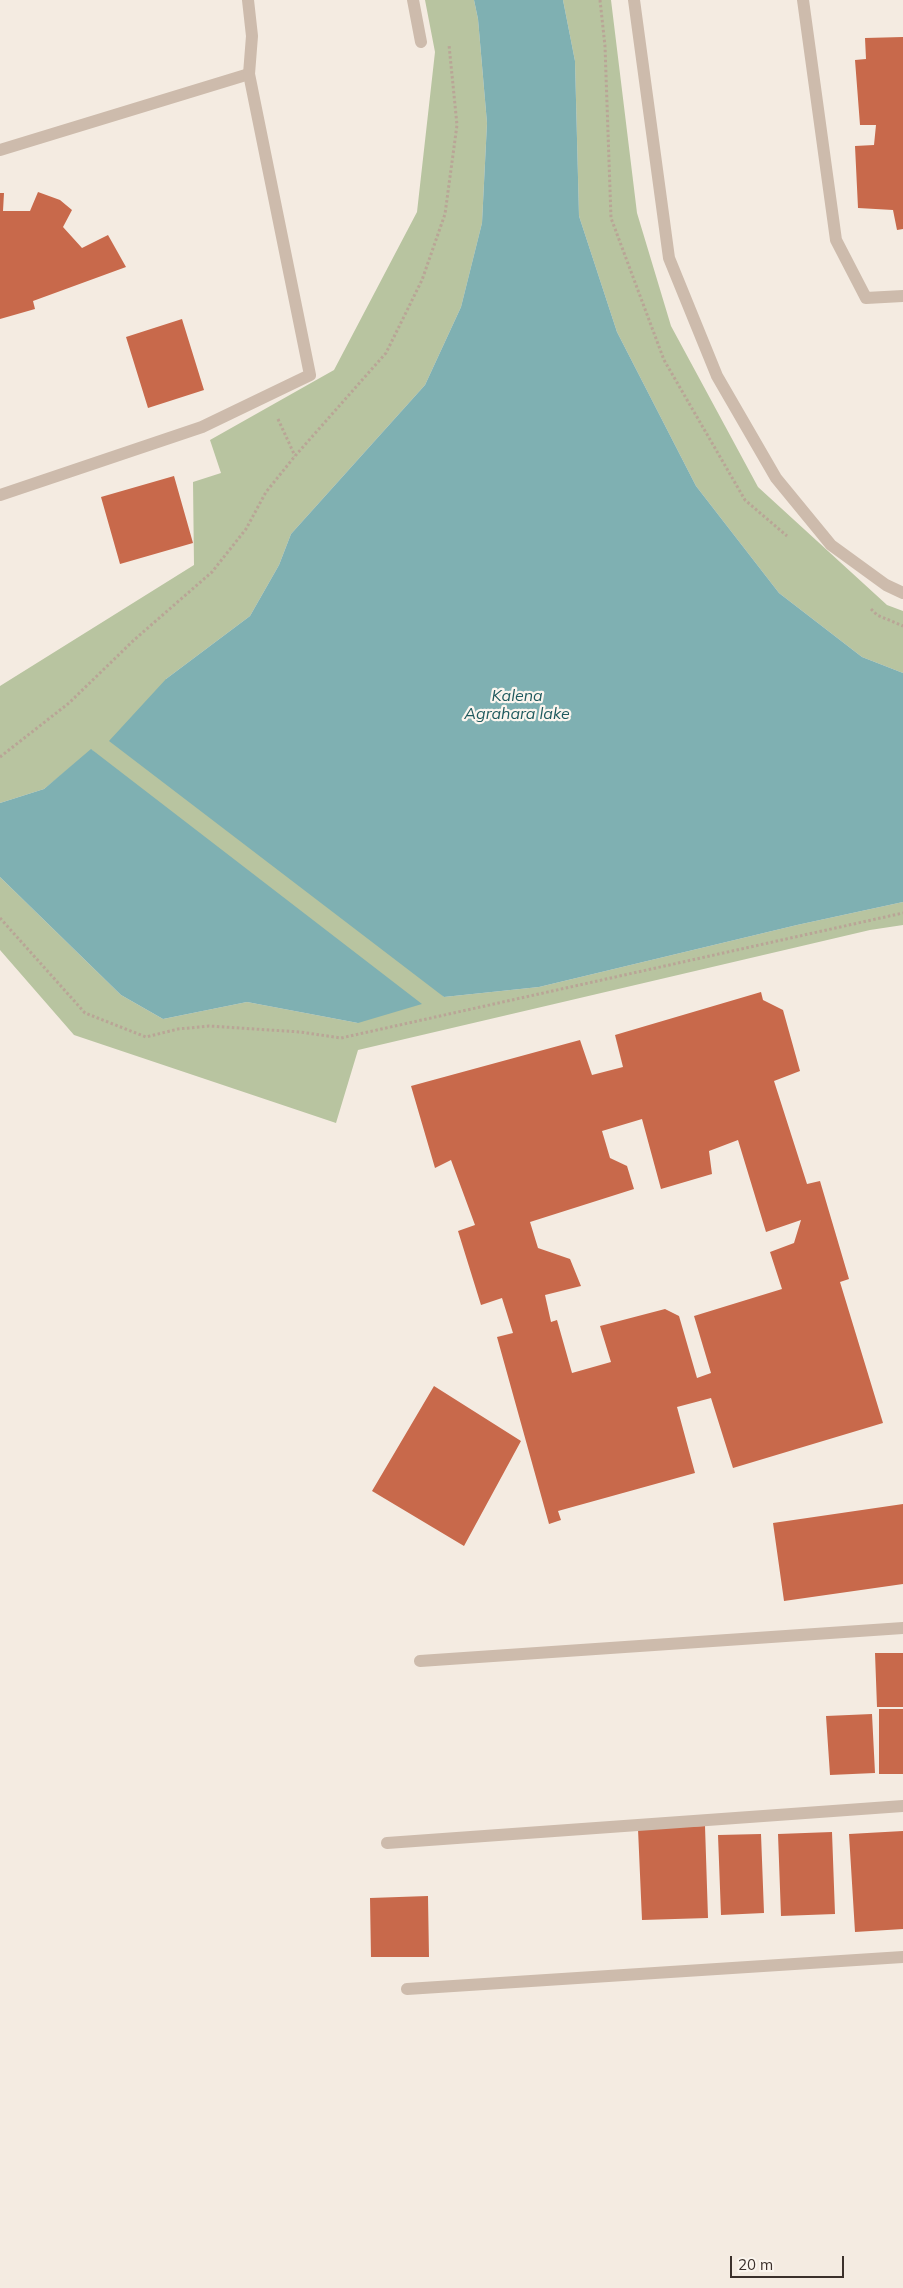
<!DOCTYPE html>
<style>
body{margin:0}
#map{position:relative;width:903px;height:2288px;overflow:hidden;background:#f4ebe1;font-family:Mulish,sans-serif}
canvas{display:block}
.scale{position:absolute;left:730px;top:2256px;width:114px;height:22px;box-sizing:border-box;border:2px solid #3b302b;border-top:0;padding-left:6px;font-size:15px;line-height:18px;white-space:nowrap;color:#3b302b;-webkit-text-stroke:4px #fbf5ee;paint-order:stroke}
</style>
<div id="map">
<canvas width="903" height="2288"></canvas>
<div class="scale">20 m</div>
</div>
<script>
const ctx = document.querySelector('canvas').getContext('2d');
ctx.lineJoin = 'round';
function fillPath(path, color) { ctx.fillStyle = color; ctx.fill(path, 'evenodd'); }
const toPath = rows => new Path2D(rows.map(r => 'M' + r).join(''));
function stroke(path, color, width, dash) { ctx.strokeStyle = color; ctx.lineWidth = width; ctx.lineCap = dash ? 'butt' : 'round'; ctx.setLineDash(dash || []); ctx.stroke(path); }
function write(font, color, halo, rows, align = 'center') {
  ctx.font = font + ' Mulish,sans-serif'; ctx.lineWidth = 4.5; ctx.setLineDash([]); ctx.textBaseline = 'middle'; ctx.strokeStyle = halo; ctx.fillStyle = color; for (const [text, x, y, turn = 0] of rows) {
    ctx.save(); ctx.translate(x, y); ctx.rotate((+turn || 0) * Math.PI / 180); ctx.textAlign = isNaN(turn) ? turn : align; if (halo) ctx.strokeText(text, 0, 0); ctx.fillText(text, 0, 0); ctx.restore();
  }
}
const green = toPath([
 [425,0,474,0,478,19,487,123,482,223,461,307,425,385,291,534,279,565,250,616,166,679,444,997,539,987,797,925,903,902,903,925,870,930,358,1050,336,1123,74,1035,0,950,0,877,121,995,163,1019,247,1002,358,1023,92,750,44,789,0,803,0,686,194,565,193,482,221,473,210,440,334,370,417,212,435,52],
 [563,0,611,0,637,213,671,326,758,487,887,605,903,611,903,673,862,657,779,593,696,486,617,332,579,216,575,61]
]);
const water = toPath([
 [474,0,563,0,575,61,579,216,617,332,696,486,779,593,862,657,903,673,903,902,797,925,539,987,444,997,109,741,166,679,250,616,279,565,291,534,425,385,461,307,482,223,487,123,478,19],
 [91,749,422,1004,358,1023,247,1002,163,1019,121,995,0,877,0,803,44,789]
]);
const building = toPath([
 [903,37,903,229,897,230,893,210,858,208,855,146,874,145,876,125,860,125,855,60,866,59,865,38],
 [38,192,60,200,72,210,63,227,82,248,108,235,126,267,33,301,35,309,0,319,0,193,4,193,3,211,30,211],
 [182,319,204,390,148,408,126,337],
 [174,476,193,543,120,564,101,497],
 [761,992,763,1000,783,1010,800,1071,774,1081,807,1184,820,1181,849,1279,840,1282,883,1423,733,1468,711,1398,677,1407,695,1473,558,1511,561,1520,549,1524,497,1337,513,1333,502,1298,481,1305,458,1231,475,1225,451,1160,435,1168,411,1086,580,1040,592,1075,623,1067,615,1035],
 [642,1119,661,1189,712,1174,709,1151,738,1140,766,1232,801,1220,794,1243,770,1252,782,1289,694,1316,711,1373,697,1378,679,1316,665,1309,600,1326,611,1362,572,1373,557,1320,551,1322,545,1295,581,1286,570,1259,538,1248,530,1222,634,1189,627,1166,610,1158,602,1131],
 [434,1386,521,1441,464,1546,372,1491],
 [903,1504,903,1584,784,1601,773,1523],
 [875,1653,903,1653,903,1707,877,1707],
 [879,1709,903,1709,903,1774,879,1774],
 [872,1714,875,1773,830,1775,826,1716],
 [705,1826,708,1918,642,1920,638,1829],
 [903,1831,903,1929,855,1932,849,1834],
 [832,1832,835,1914,781,1916,778,1834],
 [761,1834,764,1913,721,1915,718,1835],
 [428,1896,429,1957,371,1957,370,1898]
]);
const path = toPath([
 [600,0,605,46,611,218,664,360,745,500,787,536],
 [278,419,295,456],
 [871,609,877,615,903,626],
 [0,757,69,703,134,640,212,572,246,529,266,492,295,456,386,353,422,280,445,214,457,125,449,45],
 [0,918,85,1013,146,1037,178,1029,209,1026,300,1032,341,1038,903,913]
]);
const lane = toPath([
 [803,0,836,240,866,298,903,296],
 [0,150,249,74]
]);
const street = toPath([
 [413,0,421,42],
 [634,0,669,258,717,376,776,478,831,545,886,585,903,593],
 [0,495,202,427,310,375,249,74,252,36,248,0],
 [420,1661,903,1628],
 [387,1843,903,1806],
 [407,1989,903,1957]
]);
const waterNames = [
 ["Kalena",517,696],
 ["Agrahara lake",517,714]
];
fillPath(green, '#b8c4a0');
fillPath(water, '#7fb0b2');
fillPath(building, '#c8694b');
stroke(path, '#b9a596', 3, [2.5, 2.5]);
stroke(lane, '#cdbbac', 12);
stroke(street, '#cdbbac', 12);
write('italic 16px', '#1f5a5e', '#fbf5ee', waterNames);
</script>
